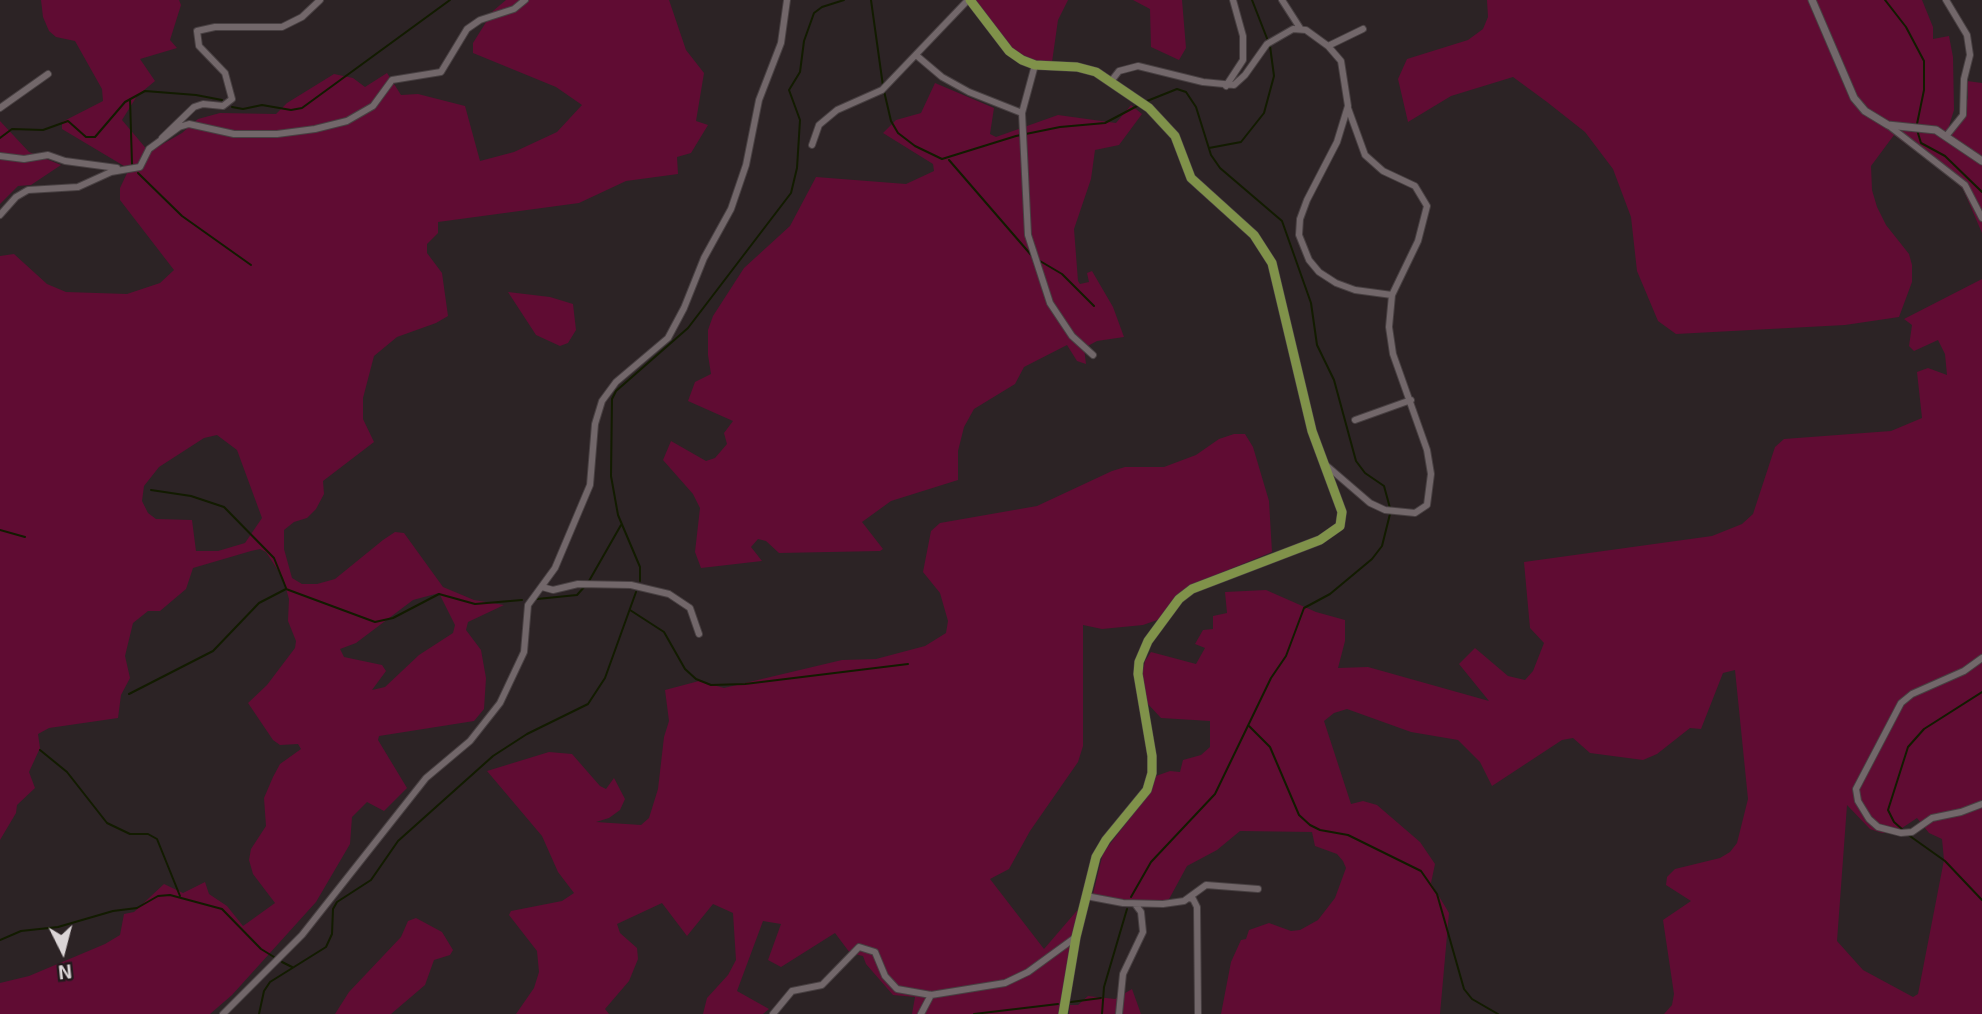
<!DOCTYPE html>
<style>
body{margin:0}
#map{position:relative;width:1982px;height:1014px;overflow:hidden;background:#2c2325;font-family:"Exo 2",sans-serif}
canvas{display:block}
.north{position:absolute;left:28px;top:916px;width:70px;height:70px;-webkit-text-stroke:5px #22191c;paint-order:stroke;rotate:174deg;font-size:19px;font-weight:700;line-height:28px;text-align:center;color:#dbd5d7}
.north::after{content:'';display:block;margin:auto;width:24px;height:32px;background:#dbd5d7;clip-path:polygon(50% 0,100% 100%,50% 72%,0 100%)}
</style>
<div id="map">
<canvas width="1982" height="1014"></canvas>
<div class="north">N</div>
</div>
<script>
const ctx = document.querySelector('canvas').getContext('2d');
ctx.lineJoin = 'round';
function fillPath(path, color) { ctx.fillStyle = color; ctx.fill(path, 'evenodd'); }
const toPath = rows => new Path2D(rows.map(r => 'M' + r).join(''));
function stroke(path, color, width, dash) { ctx.strokeStyle = color; ctx.lineWidth = width; ctx.lineCap = dash ? 'butt' : 'round'; ctx.setLineDash(dash || []); ctx.stroke(path); }
const green = toPath([
 [41,0,179,0,181,5,170,40,177,48,140,59,155,81,137,96,122,120,149,152,182,133,198,119,220,113,276,114,287,103,334,74,353,78,365,87,387,73,401,95,418,94,465,106,480,161,514,152,557,132,582,105,556,87,473,53,473,43,493,11,506,0,669,0,686,50,704,73,696,121,708,125,691,153,677,157,678,174,626,181,579,203,438,222,438,233,427,244,427,253,442,273,448,316,436,323,397,337,374,356,363,398,363,419,374,442,323,481,324,494,316,509,307,518,294,522,284,530,284,549,292,578,302,584,317,584,335,579,383,540,395,532,404,533,443,587,474,600,504,605,468,622,466,630,481,650,486,678,484,709,474,721,379,736,378,740,407,788,384,811,367,802,352,817,350,844,316,902,232,995,210,1014,0,1014,0,983,29,976,105,944,120,935,124,914,134,912,164,884,183,893,205,882,209,894,227,906,243,926,275,903,253,874,249,860,251,849,266,826,264,798,273,777,280,764,301,749,298,744,280,745,273,740,248,703,267,685,295,648,296,641,288,621,289,599,283,578,266,552,260,549,251,551,193,568,186,589,160,611,148,611,133,623,125,656,130,678,121,695,118,718,49,728,38,734,40,748,29,772,35,788,17,805,16,813,0,840,0,256,14,254,47,284,66,292,127,294,160,283,174,270,120,200,120,188,129,169,62,129,62,122,103,101,102,89,75,41,56,37,49,31,43,17],
 [217,435,237,450,262,518,245,543,218,551,196,551,192,520,156,519,148,513,142,501,144,486,159,467,204,438],
 [439,593,455,625,453,633,419,655,385,687,372,690,386,671,382,665,344,657,340,649,356,643,413,600],
 [975,0,1068,0,1058,20,1051,69,1014,54],
 [1133,0,1182,0,1186,48,1179,60,1151,47,1150,9],
 [1487,0,1922,0,1933,27,1933,39,1949,36,1953,57,1954,110,1949,126,1956,126,1961,116,1968,98,1967,81,1982,83,1982,233,1963,189,1948,175,1894,135,1871,166,1872,190,1877,207,1886,225,1909,254,1912,265,1912,282,1899,317,1845,325,1676,334,1658,321,1637,271,1631,217,1613,169,1585,132,1547,102,1513,77,1451,96,1408,122,1398,79,1407,59,1468,40,1483,29,1488,17],
 [935,83,994,108,990,134,996,137,1058,115,1116,123,1131,105,1142,114,1119,145,1095,150,1091,179,1074,229,1078,281,1080,284,1089,282,1087,273,1092,271,1113,307,1124,337,1097,341,1084,348,1086,364,1077,361,1067,345,1024,367,1015,384,974,409,964,427,958,451,958,480,891,501,862,522,883,549,880,551,779,553,766,541,758,539,751,547,762,561,701,568,695,552,700,508,693,494,663,460,671,441,706,461,715,458,727,444,724,433,733,421,688,401,695,382,711,374,708,355,708,330,713,316,744,268,790,226,816,177,906,184,934,171,933,164,883,133,896,120,921,113],
 [0,121,29,152,61,165,31,185,18,186,0,204],
 [1982,279,1982,1014,1664,1014,1672,1005,1674,994,1663,920,1691,901,1666,885,1667,877,1675,869,1720,858,1730,852,1737,843,1748,799,1735,670,1723,673,1701,729,1690,728,1657,754,1643,760,1590,753,1573,738,1562,740,1492,786,1480,762,1458,740,1411,732,1347,709,1334,713,1324,721,1351,804,1363,801,1377,805,1420,842,1435,864,1431,883,1449,913,1440,1014,1221,1014,1231,962,1241,940,1246,939,1249,930,1269,923,1291,931,1300,930,1318,920,1335,898,1346,868,1343,861,1337,854,1315,846,1312,832,1240,831,1217,850,1187,866,1168,901,1136,902,1093,894,1103,853,1149,794,1156,776,1170,771,1180,772,1183,760,1201,755,1210,747,1210,721,1161,718,1147,703,1142,674,1145,661,1151,652,1196,664,1205,648,1195,644,1203,630,1213,629,1213,616,1227,613,1225,592,1266,590,1316,612,1345,620,1345,641,1338,668,1368,667,1489,701,1459,664,1475,648,1508,676,1525,680,1533,671,1544,643,1530,628,1524,562,1712,536,1742,524,1753,514,1775,447,1784,439,1891,431,1922,418,1917,372,1928,368,1947,375,1945,354,1938,340,1914,351,1909,346,1912,325,1904,319],
 [1847,805,1870,829,1882,833,1896,832,1917,818,1929,833,1942,839,1944,860,1918,994,1913,997,1863,970,1837,941],
 [508,292,550,297,573,304,576,330,568,343,560,346,536,335],
 [1234,434,1245,434,1253,447,1269,501,1272,552,1191,585,1160,619,1143,625,1102,629,1083,625,1083,746,1078,762,1030,831,1009,869,990,879,1044,949,1081,906,1061,1014,912,1014,915,997,893,995,866,964,863,956,850,953,835,933,781,967,768,960,781,924,763,921,737,991,769,1009,763,1014,703,1014,707,998,728,975,736,960,733,913,713,904,687,936,662,903,617,924,620,933,637,948,638,959,629,981,605,1009,609,1014,516,1014,534,988,539,972,537,951,509,915,511,911,562,901,574,893,558,872,542,836,487,771,549,752,572,754,600,786,606,789,614,778,625,799,620,810,609,818,596,822,641,825,649,818,658,789,664,737,669,721,665,690,699,681,724,688,842,660,876,659,925,646,946,633,948,621,940,593,923,572,931,531,940,523,1037,506,1112,471,1125,467,1164,467,1196,455,1219,439],
 [416,918,442,932,453,950,450,955,434,960,425,985,391,1014,335,1014,349,992,401,937,408,921],
 [1132,989,1141,1014,1069,1014,1070,1005,1078,1005,1088,996,1115,999]
]);
const stream = toPath([
 [871,0,883,86],
 [1252,0,1268,41],
 [1885,0,1906,27,1924,61,1924,90,1917,124],
 [884,91,891,121,898,133,915,146,942,159,1016,136,1060,127,1105,123,1139,105],
 [130,99,132,164],
 [1147,101,1177,89,1186,92,1196,107,1211,155,1220,168,1282,221,1311,303,1317,345,1334,380,1356,461,1365,473,1384,486,1390,508],
 [232,107,243,109,262,105,291,110,302,108,450,0],
 [1917,130,1921,143,1945,156,1982,192],
 [0,138,12,129,43,130,68,121,86,137,95,137,125,102,145,91,196,95,222,100],
 [1209,148,1241,142,1264,113,1274,76,1270,46],
 [949,160,1032,256],
 [138,173,182,216,251,265],
 [1040,261,1062,274,1094,306],
 [151,490,191,496,224,507,274,558,286,588],
 [0,530,25,537],
 [589,581,621,525],
 [640,581,640,567,618,515,611,476,612,399,616,391,688,328,791,193,797,168,800,120,789,90,800,72,804,41,814,13,822,7,844,0],
 [537,599,577,595,586,585],
 [630,610,664,632,685,669,696,679,711,685,745,684,908,664],
 [129,694,213,651,259,603,286,589,375,622,393,618,439,594,475,604,522,600],
 [1249,726,1270,747,1299,815,1310,825,1320,830,1348,835,1421,871,1437,894,1464,989,1472,999,1498,1014],
 [40,750,67,772,107,823,130,834,148,834,157,839,180,896],
 [1903,830,1894,822,1888,810,1908,747,1924,729,1982,692],
 [1907,834,1945,861,1982,900],
 [1131,897,1151,862,1215,794,1271,678,1286,656,1304,608,1330,594,1372,559,1382,546,1390,514],
 [0,940,21,931,58,927,113,911,137,908,158,896,170,895,222,909,261,949,274,957],
 [282,962,292,967],
 [1071,1002,1101,998],
 [259,1014,264,991,270,982,326,947,332,934,333,909,337,902,371,880,398,841,493,756,527,734,588,704,605,678,636,592],
 [974,1014,1058,1004],
 [1102,1014,1104,987,1127,909]
]);
const minor = toPath([
 [1282,0,1300,28],
 [1946,0,1967,35,1970,55,1964,79,1963,115,1947,135],
 [1328,46,1363,29],
 [916,55,942,77,969,92,1022,113],
 [1035,65,1022,113,1028,235,1050,303,1072,336,1093,355],
 [1112,80,1119,71,1138,66,1203,82,1234,85,1245,75,1267,44,1293,29,1306,30,1328,46,1341,61,1348,106,1337,142,1307,200,1300,219,1299,235,1309,260,1319,272,1336,283,1355,290,1392,295],
 [1226,86,1243,60,1243,36,1233,0],
 [0,108,48,74],
 [1888,125,1965,185,1982,218],
 [162,138,194,107,203,104,223,106,232,99,225,73,199,46,197,31,215,27,282,27,302,17,320,0],
 [812,145,819,125,837,110,882,90,968,0],
 [0,156,24,159,48,155,65,161,117,168],
 [0,215,16,197,28,190,78,187,111,172,140,167,149,149,179,127,189,124,234,134,277,134,315,129,347,121,373,106,392,80,441,72,467,29,480,20,514,9,525,0],
 [1355,420,1411,400],
 [1327,466,1370,503,1385,510,1415,513,1427,505,1431,474,1427,450,1393,354,1389,327,1392,295,1418,241,1427,206,1415,186,1383,171,1365,155,1348,108],
 [542,587,553,590,578,584,631,585,669,594,690,608,699,634],
 [1982,658,1964,671,1912,694,1901,703,1856,789,1858,801,1869,819,1878,827,1901,833,1912,832,1932,818,1961,812,1982,804],
 [1086,896,1123,903,1163,904,1184,901,1206,885,1258,889],
 [1189,898,1193,899,1197,907,1198,1014],
 [223,1014,302,935,426,778,470,741,500,703,524,652,528,605,555,568,590,485,595,424,602,401,616,382,668,338,684,308,704,258,731,209,746,165,759,100,781,43,787,0],
 [773,1014,792,991,822,985,859,947,875,952,885,976,897,989,931,995,1005,983,1028,972,1076,937],
 [921,1014,931,995],
 [1119,1014,1123,974,1143,932,1141,912,1135,904]
]);
const tertiary = toPath([
 [1812,0,1854,98,1865,111,1888,125,1936,130,1982,161]
]);
const primary = toPath([
 [970,0,1009,51,1022,60,1035,65,1077,67,1096,72,1149,108,1175,136,1191,178,1254,235,1272,263,1312,431,1342,512,1340,526,1320,540,1192,589,1179,599,1148,641,1139,662,1138,674,1152,756,1152,773,1147,790,1106,840,1096,857,1076,937,1063,1014]
]);
fillPath(green, '#600c33');
stroke(stream, '#121b00', 2);
stroke(minor, '#484042', 8);
stroke(tertiary, '#484042', 9);
stroke(primary, '#484042', 10);
stroke(minor, '#72676a', 6);
stroke(tertiary, '#72676a', 7);
stroke(primary, '#80924a', 9);
</script>
